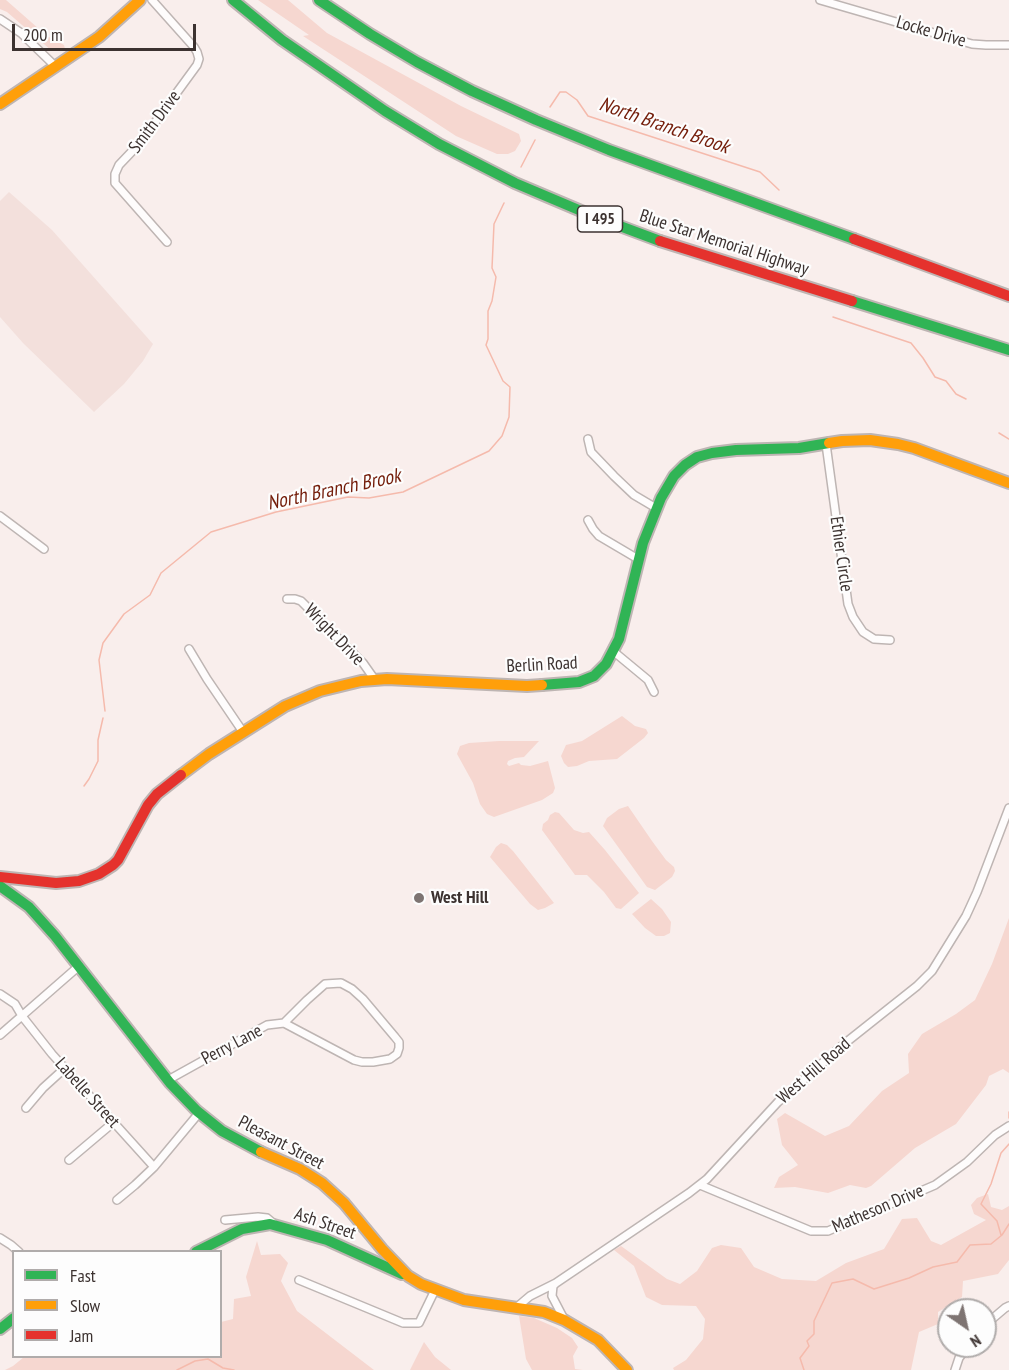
<!DOCTYPE html>
<style>
body{margin:0}
#map{position:relative;width:1009px;height:1370px;overflow:hidden;background:#f9eeec;font-family:"PT Sans Narrow",sans-serif}
canvas{display:block}
.legend{position:absolute;left:12px;top:1250px;width:210px;height:108px;box-sizing:border-box;background:#fdfdfd;border:2px solid #b0acab;margin:0;padding:8px 10px;list-style:none;font-size:18px;color:#3c3230}
.legend li{display:flex;align-items:center;gap:12px;height:30px}
.legend b{width:30px;border:2px solid #b0acab}
.north{position:absolute;left:937px;top:1298px;width:60px;height:60px;box-sizing:border-box;background:#fdfdfd;border:2px solid #b0acab;border-radius:50%;rotate:146deg;font-size:16px;font-weight:700;line-height:24px;text-align:center;color:#3c3230}
.north::after{content:'';display:block;margin:auto;width:21px;height:27px;background:#7e7472;clip-path:polygon(50% 0,100% 100%,50% 72%,0 100%)}
.scale{position:absolute;left:12px;top:24px;width:184px;height:27px;box-sizing:border-box;border:3px solid #3c3230;border-top:0;padding-left:8px;font-size:18px;line-height:21px;white-space:nowrap;color:#3c3230;-webkit-text-stroke:4px #fdfdfd;paint-order:stroke}
</style>
<div id="map">
<canvas width="1009" height="1370"></canvas>
<ul class="legend">
<li><b style="height:8px;background:#30b455"></b>Fast</li>
<li><b style="height:8px;background:#ff9f0a"></b>Slow</li>
<li><b style="height:8px;background:#e5322d"></b>Jam</li>
</ul>
<div class="north">N</div>
<div class="scale">200 m</div>
</div>
<script>
const ctx = document.querySelector('canvas').getContext('2d');
ctx.lineJoin = 'round';
function fillPath(path, color) { ctx.fillStyle = color; ctx.fill(path, 'evenodd'); }
const toPath = rows => new Path2D(rows.map(r => 'M' + r).join(''));
function stroke(path, color, width, dash) { ctx.strokeStyle = color; ctx.lineWidth = width; ctx.lineCap = dash ? 'butt' : 'round'; ctx.setLineDash(dash || []); ctx.stroke(path); }
function write(font, color, halo, rows, align = 'center') {
  ctx.font = font + ' "PT Sans Narrow",sans-serif'; ctx.lineWidth = 4.5; ctx.setLineDash([]); ctx.textBaseline = 'middle'; ctx.strokeStyle = halo; ctx.fillStyle = color; for (const [text, x, y, turn = 0] of rows) {
    ctx.save(); ctx.translate(x, y); ctx.rotate((+turn || 0) * Math.PI / 180); ctx.textAlign = isNaN(turn) ? turn : align; if (halo) ctx.strokeText(text, 0, 0); ctx.fillText(text, 0, 0); ctx.restore();
  }
}
const built = toPath([
 [9,192,52,230,153,344,143,361,124,384,94,412,23,343,0,317,0,201]
]);
const green = toPath([
 [0,0,6,0,47,36,64,45,65,49,52,51,7,12,0,9],
 [258,0,288,0,327,33,461,106,519,134,521,141,515,151,508,154,497,154,456,136,303,36,309,35],
 [622,716,635,726,646,729,648,733,644,738,617,759,589,761,577,766,568,767,564,763,561,756,566,745,582,741],
 [499,741,539,741,524,757,515,758,508,761,507,764,509,766,519,763,521,765,530,766,548,761,555,788,553,793,542,800,494,817,487,814,480,804,473,783,457,754,460,746,469,743],
 [628,806,652,841,666,860,674,867,675,871,672,877,655,890,647,887,603,826,607,818,619,809],
 [555,812,559,813,574,830,583,833,589,832,605,850,639,893,621,909,616,908,604,892,587,875,575,875,542,830,543,824,548,820,550,815],
 [501,843,507,845,513,851,554,903,545,908,538,910,530,904,490,857,496,847],
 [651,899,662,909,671,922,670,933,664,936,656,936,645,928,632,914],
 [1009,918,1009,1073,1003,1069,989,1076,986,1085,956,1124,915,1148,871,1186,866,1188,850,1185,828,1193,795,1187,774,1188,779,1177,798,1165,782,1145,777,1119,785,1113,825,1136,849,1126,882,1091,909,1073,908,1054,922,1034,956,1014,975,1000,992,964],
 [988,1194,991,1207,1002,1210,1009,1206,1009,1260,998,1274,963,1281,962,1297,938,1312,938,1324,919,1332,911,1370,674,1370,673,1368,686,1360,703,1339,705,1319,696,1306,662,1305,646,1297,634,1266,614,1250,621,1246,667,1279,680,1284,697,1271,712,1248,721,1245,741,1248,754,1267,782,1279,816,1281,846,1263,884,1249,902,1219,917,1218,931,1241,941,1245,986,1220,974,1214,971,1205,977,1198],
 [257,1241,261,1255,280,1254,288,1263,281,1281,297,1311,374,1370,5,1370,13,1366,24,1357,220,1356,221,1322,233,1319,234,1299,251,1296,246,1277],
 [519,1316,534,1318,557,1328,572,1338,578,1347,573,1356,575,1369,583,1370,532,1370,526,1359],
 [424,1342,435,1357,451,1370,410,1370]
]);
const stream = toPath([
 [550,107,560,92,566,92,577,100,588,116,760,172,779,190],
 [521,167,535,140],
 [833,317,911,343,923,358,935,377,946,381,956,394,966,399],
 [999,433,1009,439],
 [105,711,99,660,103,643,124,614,150,595,161,573,211,532,276,512,348,497,369,498,403,492,489,451,502,436,509,417,510,387,503,381,486,345,488,339,488,311,492,301,496,277,492,268,494,224,504,203],
 [84,786,89,779,98,761,98,740,103,718],
 [1009,1112,1009,1118],
 [1001,1235,997,1221,981,1204,991,1184,1001,1153,1009,1144],
 [177,1370,195,1361,208,1359,223,1368,234,1370],
 [804,1370,800,1358,809,1346,807,1341,814,1334,814,1321,832,1283,853,1279,874,1289,909,1278,933,1267,957,1262,970,1245,991,1244,1002,1235,1009,1224]
]);
const street = toPath([
 [152,0,194,47,197,52,199,59,197,65,140,143,119,165,115,174,115,183,167,242],
 [820,0,972,44,986,45,1009,45],
 [0,19,21,33,55,66],
 [588,439,591,452,614,476,634,495,656,508],
 [826,444,848,604,853,617,863,632,874,639,890,640],
 [0,516,44,549],
 [588,520,593,529,599,536,638,559],
 [287,599,295,599,301,601,363,663,375,680],
 [189,649,207,679,243,732],
 [613,651,648,680,654,692],
 [0,994,15,1004,22,1016,52,1054,154,1167],
 [0,1035,79,966],
 [168,1080,267,1025,284,1023,354,1060,362,1062,373,1062,390,1059,397,1054,399,1048,399,1042,395,1037,363,999,352,989,341,983,325,984,307,1000,284,1023],
 [26,1108,43,1088,65,1068],
 [69,1160,114,1122],
 [700,1185,811,1231,828,1231,935,1185,967,1162,995,1135,1009,1126],
 [117,1200,135,1185,154,1167,199,1113],
 [225,1220,258,1217,267,1218,273,1223],
 [0,1238,11,1245,19,1252],
 [299,1280,403,1323,419,1323,435,1290],
 [517,1307,530,1296,556,1283],
 [564,1319,552,1296,553,1286,556,1283,689,1193,707,1179,778,1102,844,1044,917,986,932,971,966,916,977,892,1009,808],
 [985,1325,1005,1308,1009,1306],
 [955,1370,959,1358,968,1346]
]);
const fast = toPath([
 [233,0,282,40,385,111,439,144,515,183,593,216,660,241],
 [319,0,370,34,417,62,472,91,536,120,609,150,854,239],
 [852,301,1009,350],
 [542,685,579,682,594,676,606,664,619,639,643,543,661,498,674,476,685,465,697,457,712,453,736,450,799,448,829,443],
 [0,886,29,907,55,936,170,1083,197,1111,222,1131,261,1152],
 [196,1252,242,1229,270,1224,327,1240,402,1274],
 [0,1329,14,1318]
]);
const slow = toPath([
 [0,104,99,37,140,0],
 [829,443,842,441,870,440,898,444,914,448,1009,483],
 [181,775,209,754,285,706,320,691,361,681,387,679,527,686,542,685],
 [261,1152,300,1169,322,1183,344,1203,382,1249,408,1276,421,1284,464,1300,544,1312,564,1320,598,1340,627,1370]
]);
const jam = toPath([
 [854,239,1009,296],
 [660,241,852,301],
 [0,877,56,883,79,881,99,874,113,865,118,860,148,805,157,794,181,775]
]);
const markers = [
 [419,898,6,"#7e7472"]
];
const shields = [
 [600,219,45]
];
const shieldNames = [
 ["I 495",600,219]
];
const streetNames = [
 ["Locke Drive",931,32,16],
 ["Smith Drive",155,122,-53],
 ["Blue Star Memorial Highway",724,243,18],
 ["Ethier Circle",841,554,82],
 ["Wright Drive",334,635,46],
 ["Berlin Road",542,665,-3],
 ["Perry Lane",232,1045,-28],
 ["West Hill Road",814,1071,-41],
 ["Labelle Street",87,1093,48],
 ["Pleasant Street",281,1143,28],
 ["Matheson Drive",878,1209,-23],
 ["Ash Street",325,1224,19]
];
const poiNames = [
 ["West Hill",431,898]
];
const waterNames = [
 ["North Branch Brook",664,126,19],
 ["North Branch Brook",334,490,-12]
];
fillPath(built, '#f3e0dc');
fillPath(green, '#f6d7d0');
stroke(stream, '#f5baac', 1.5);
stroke(street, '#beb5b3', 10);
stroke(fast, '#beb5b3', 14);
stroke(slow, '#beb5b3', 14);
stroke(jam, '#beb5b3', 14);
stroke(street, '#fefcfc', 7);
stroke(fast, '#30b455', 10);
stroke(slow, '#ff9f0a', 10);
stroke(jam, '#e5322d', 10);
for (const [x, y, r, color] of markers) { const dot = new Path2D(); dot.arc(x, y, r, 0, 2 * Math.PI); ctx.fillStyle = color; ctx.fill(dot); stroke(dot, '#fdfdfd', 2); }
for (const [x, y, w] of shields) { const box = new Path2D(); box.roundRect(x - w / 2, y - 13, w, 26, 4.5); ctx.fillStyle = '#fdfdfd'; ctx.fill(box); stroke(box, '#3c3230', 1.5); }
write('bold 16px', '#3c3230', null, shieldNames);
write('18px', '#3c3230', '#fdfdfd', streetNames);
write('bold 18px', '#3c3230', '#fdfdfd', poiNames, 'left');
write('italic 20px', '#741d0a', '#fdfdfd', waterNames);
</script>
